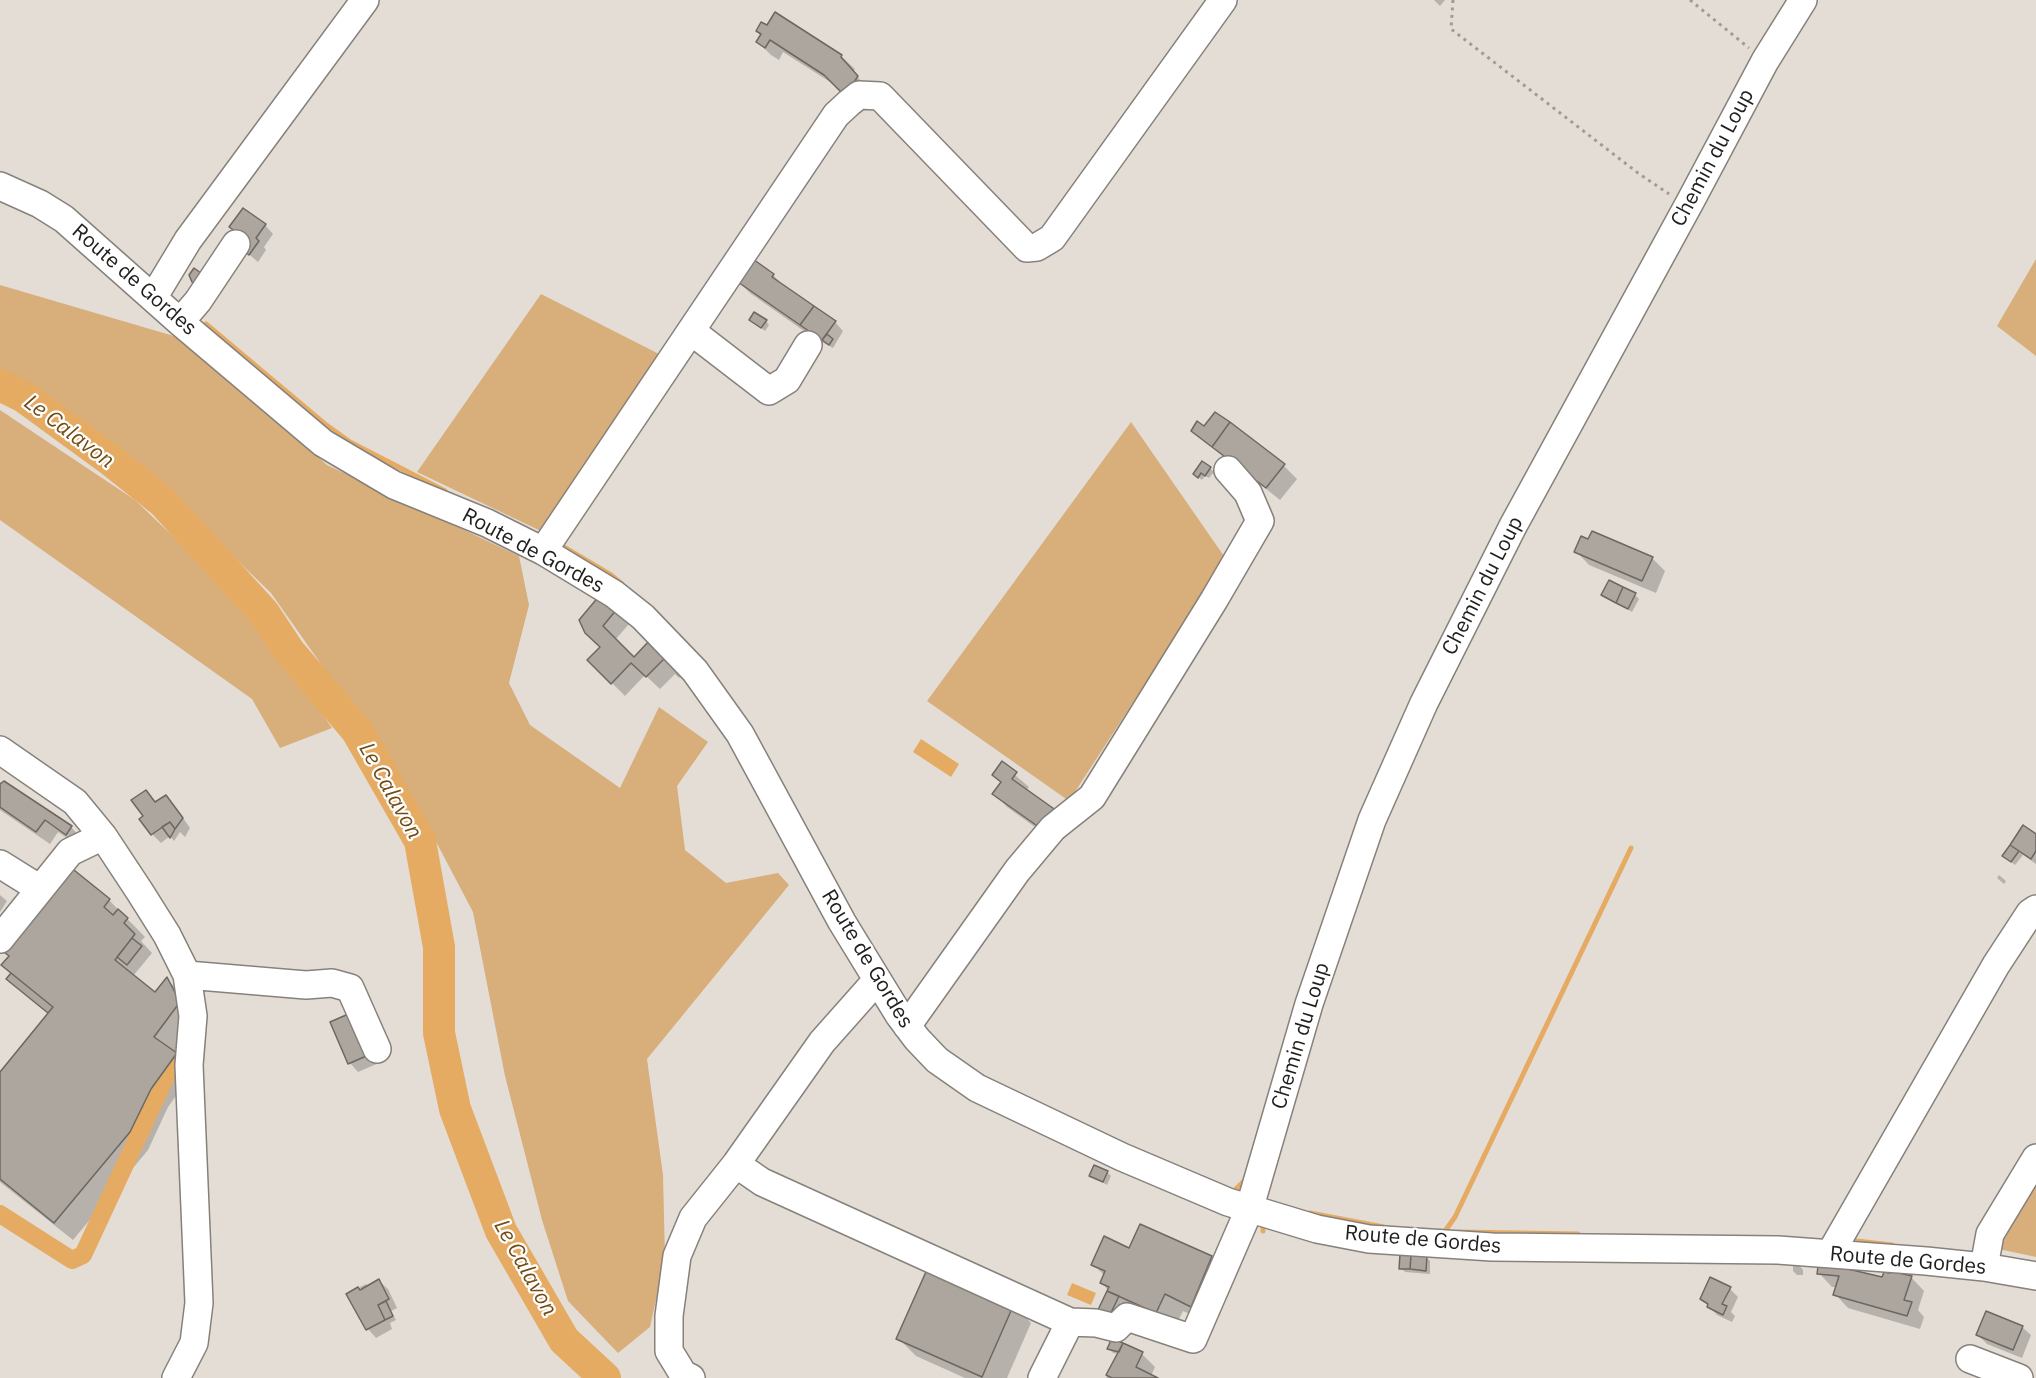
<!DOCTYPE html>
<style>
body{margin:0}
canvas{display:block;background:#e3ddd6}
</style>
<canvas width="2036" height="1378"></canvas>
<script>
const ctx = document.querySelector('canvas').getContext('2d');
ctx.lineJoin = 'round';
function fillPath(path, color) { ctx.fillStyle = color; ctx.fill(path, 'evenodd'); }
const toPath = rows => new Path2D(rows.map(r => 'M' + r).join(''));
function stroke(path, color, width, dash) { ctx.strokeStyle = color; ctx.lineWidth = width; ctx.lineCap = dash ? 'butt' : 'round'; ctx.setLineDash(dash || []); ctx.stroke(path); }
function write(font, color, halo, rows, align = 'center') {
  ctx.font = font + ' "IBM Plex Sans",sans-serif'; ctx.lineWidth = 4.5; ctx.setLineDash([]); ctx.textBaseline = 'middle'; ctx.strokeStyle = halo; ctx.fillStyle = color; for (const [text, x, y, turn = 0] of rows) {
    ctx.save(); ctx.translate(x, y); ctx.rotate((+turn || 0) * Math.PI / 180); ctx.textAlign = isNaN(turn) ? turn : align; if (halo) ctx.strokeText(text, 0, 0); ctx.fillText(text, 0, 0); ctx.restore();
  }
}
const green = toPath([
 [2036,259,2036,356,1997,326],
 [0,285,184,339,327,465,519,556,529,605,509,683,530,725,620,788,659,707,708,742,677,786,685,850,726,883,778,873,789,885,647,1059,663,1175,665,1259,650,1327,618,1353,568,1301,542,1220,505,1076,473,912,432,834,342,694,271,593,141,467,0,369],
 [541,294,661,355,545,533,417,472],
 [0,410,135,500,248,608,332,728,280,748,252,699,0,520],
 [1131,422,1226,559,1069,801,927,701],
 [2036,1174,2036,1257,1994,1248]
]);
const water = toPath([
 [921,739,959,764,951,777,913,752],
 [1072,1283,1096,1293,1091,1305,1067,1295]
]);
const shadow = toPath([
 [1434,0,1445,0,1440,6],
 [767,27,841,56,855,69,853,72,870,91,838,87,783,52,779,60,771,55,758,42],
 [265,225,273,234,264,247,266,250,258,262,243,249],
 [773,275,786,288,835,322,843,331,833,348,814,338,750,293,737,280],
 [766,321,769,325,765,331,755,323],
 [1193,430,1284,466,1297,479,1280,500],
 [1210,468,1214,472,1209,478,1205,476,1202,480,1195,474],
 [1576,551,1652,558,1665,571,1656,593,1589,565],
 [1603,595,1635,595,1639,599,1632,612],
 [616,610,629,624,615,640,634,659,649,643,681,676,679,678,675,674,660,689,645,675,625,696,589,660,601,647,586,632],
 [1002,764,1029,787,1026,791,1056,842,1007,807,994,793,1002,783,994,775],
 [0,786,71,827,84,841,80,847,58,832,50,844,0,810],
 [145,792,156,803,166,797,174,805,190,828,185,837,180,832,174,841,170,836,161,843,152,834,141,819,145,817],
 [2036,836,2036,864,2023,855,2015,865,2004,856,2011,846],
 [1999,875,2006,881,2004,884,1997,878],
 [0,895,7,901,0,912],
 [109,900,145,937,141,941,152,953,133,976,155,994,167,979,184,997,197,1021,173,1053,193,1072,168,1107,148,1150,73,1240,0,1182,0,1074,49,1014,17,987],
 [362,1022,379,1063,358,1072,350,1063],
 [1107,1172,1111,1176,1107,1185,1091,1176],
 [1211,1257,1229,1275,1209,1323,1183,1311,1174,1329,1127,1308,1121,1302,1112,1322,1101,1318,1109,1291,1102,1283,1105,1276,1093,1264],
 [1426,1257,1430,1261,1430,1274,1405,1272,1401,1268],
 [1793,1266,1800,1266,1803,1270,1803,1275,1797,1275,1793,1271],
 [1819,1273,1883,1279,1911,1277,1924,1291,1918,1310,1924,1317,1920,1329,1848,1308,1835,1294,1837,1287,1832,1287],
 [379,1281,388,1289,397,1308,391,1311,396,1320,390,1323,392,1329,376,1338,368,1329,348,1294,363,1292,360,1287,366,1284,369,1287],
 [1730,1289,1738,1297,1731,1312,1735,1316,1732,1322,1717,1315,1702,1299],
 [1014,1305,1031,1323,1007,1378,965,1378,916,1356,898,1338],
 [2022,1327,2031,1335,2022,1358,1987,1344,1978,1335],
 [1113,1340,1142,1354,1155,1367,1151,1376,1156,1378,1106,1378,1119,1354,1113,1353,1109,1349]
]);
const stream = toPath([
 [206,324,325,424,350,442,445,491],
 [557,543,611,575,622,584],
 [1231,1191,1233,1192,1246,1179],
 [1310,1213,1389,1228],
 [1263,1221,1263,1231],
 [1445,1231,1455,1217,1631,848],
 [1458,1232,1578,1234],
 [1848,1240,1892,1245]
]);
const canal = toPath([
 [0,1214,72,1260,83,1255,174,1059]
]);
const river = toPath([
 [0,385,24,397,109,459,163,502,264,613,289,651,357,731,420,841,439,947,439,1033,455,1109,501,1231,564,1340,605,1378]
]);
const building = toPath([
 [775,12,842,55,841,57,858,76,845,96,824,75,770,40,765,48,756,42,761,34,756,31,761,22,767,25,775,12],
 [243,208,266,224,256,238,259,241,249,255,241,249,248,240,229,227,243,208],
 [750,257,774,274,772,277,814,306,800,325,735,280,750,257],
 [194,268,205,276,197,286,192,282,189,275,194,268],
 [814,306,836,321,822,340,800,325,814,306],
 [754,312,767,320,761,328,749,320,754,312],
 [827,334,833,339,829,345,822,340,827,334],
 [1215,412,1230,422,1212,447,1191,431,1197,421,1204,426,1215,412],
 [1230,422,1285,464,1266,488,1212,447,1230,422],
 [1202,461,1211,467,1205,476,1201,473,1198,478,1193,474,1202,461],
 [1592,531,1653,557,1642,581,1574,552,1581,536,1588,539,1592,531],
 [1609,580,1623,587,1616,603,1601,595,1609,580],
 [1623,587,1636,593,1628,609,1616,603,1623,587],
 [600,595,617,609,603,626,634,657,649,641,666,657,646,677,631,663,611,684,587,660,600,647,585,633,579,620,600,595],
 [1002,761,1017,772,1012,779,1057,811,1043,830,992,794,1001,782,992,775,1002,761],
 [4,781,72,826,66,835,45,820,36,832,0,807,0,784,4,781],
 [146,790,155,802,166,795,183,818,175,829,170,822,151,835,139,819,143,816,131,800,146,790],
 [170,822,175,829,170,838,162,827,170,822],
 [2023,825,2036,834,2036,851,2031,859,2010,845,2023,825],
 [2010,845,2019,851,2011,862,2002,856,2010,845],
 [69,866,110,899,104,907,113,915,118,909,128,918,124,923,135,934,115,960,155,992,167,977,180,1002,154,1037,177,1053,151,1089,130,1132,54,1223,0,1179,0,1072,53,1007,1,965,9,956,4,952,69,866],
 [132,938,142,946,127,965,117,957,132,938],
 [11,973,53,1007,48,1013,6,979,11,973],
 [353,1012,371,1054,348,1064,330,1022,353,1012],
 [1094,1165,1108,1171,1103,1182,1089,1176,1094,1165],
 [1140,1224,1212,1256,1191,1307,1165,1294,1156,1313,1107,1291,1109,1287,1100,1283,1105,1271,1091,1265,1104,1236,1129,1248,1140,1224],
 [1400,1254,1411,1255,1410,1269,1399,1269,1400,1254],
 [1411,1255,1427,1256,1426,1271,1410,1269,1411,1255],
 [929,1265,1014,1304,982,1377,896,1339,929,1265],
 [1818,1266,1848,1269,1882,1277,1884,1272,1890,1273,1890,1271,1912,1276,1904,1300,1912,1302,1907,1316,1833,1295,1839,1276,1817,1274,1818,1266],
 [1710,1277,1731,1287,1722,1304,1727,1306,1723,1315,1707,1307,1708,1304,1700,1299,1710,1277],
 [379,1279,389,1299,378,1305,385,1320,366,1330,346,1294,358,1287,360,1290,379,1279],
 [1107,1291,1119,1296,1108,1319,1096,1314,1107,1291],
 [386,1301,393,1316,385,1320,378,1305,386,1301],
 [1986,1311,2023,1326,2013,1350,1976,1335,1986,1311],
 [1112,1338,1123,1343,1119,1352,1107,1349,1112,1338],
 [1123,1343,1143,1352,1136,1367,1158,1378,1112,1378,1106,1375,1123,1343]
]);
const path = toPath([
 [1453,0,1451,29,1638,173,1669,194],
 [1690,0,1749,48]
]);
const minor = toPath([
 [0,186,40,204,64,219,180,322,323,443,394,485,487,523,543,551,614,594,643,617,695,671,740,734,842,922,899,1015,917,1039,937,1060,977,1088,1122,1157,1228,1202,1317,1229,1369,1239,1492,1247,1778,1250,1926,1261,1984,1267,2036,1276],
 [153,298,188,240,365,0],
 [180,322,198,301,236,244],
 [691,331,769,391,787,380,808,345],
 [543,551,836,115,849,103,859,95,880,96,1027,248,1037,247,1052,238,1223,0],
 [0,750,75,802,103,836,140,892,167,935,187,975,193,1016,189,1065,199,1303,194,1343,176,1378],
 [0,864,40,889],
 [0,939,70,852,103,836],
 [187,975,306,985,332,983,350,988,377,1049],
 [907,1026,1017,871,1053,828,1092,797,1214,600,1260,521,1248,493,1228,470],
 [736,1164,762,1182,1070,1322,1096,1323,1116,1328,1127,1317,1193,1339,1249,1210,1309,1004,1372,820,1424,703,1513,526,1690,202,1765,61,1803,0],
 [1830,1254,1996,965,2030,913,2036,909],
 [1984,1267,1990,1234,2036,1158],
 [1970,1359,2019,1378],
 [691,1378,683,1374,669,1351,669,1316,677,1256,693,1218,736,1164,822,1042,877,980],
 [1042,1378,1070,1322]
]);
const streetNames = [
 ["Chemin du Loup",1713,158,-62],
 ["Route de Gordes",134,280,41],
 ["Route de Gordes",533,551,28],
 ["Chemin du Loup",1483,586,-63],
 ["Route de Gordes",867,959,59],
 ["Chemin du Loup",1301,1036,-73],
 ["Route de Gordes",1423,1240,5],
 ["Route de Gordes",1908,1261,5]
];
const waterNames = [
 ["Le Calavon",69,432,37],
 ["Le Calavon",390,791,61],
 ["Le Calavon",525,1268,61]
];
fillPath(green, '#d8ae7b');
fillPath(water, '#e6ab63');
fillPath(shadow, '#0003');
stroke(stream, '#e6ab63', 5);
stroke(canal, '#e6ab63', 18);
stroke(river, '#e6ab63', 32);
fillPath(building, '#aca69f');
stroke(building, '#6d6761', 1.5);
stroke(minor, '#87817b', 30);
stroke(path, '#9f9b95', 3, [3, 4.5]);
stroke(minor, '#fff', 27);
write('21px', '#201e1c', '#fff', streetNames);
write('italic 22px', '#734c15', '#fff', waterNames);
</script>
